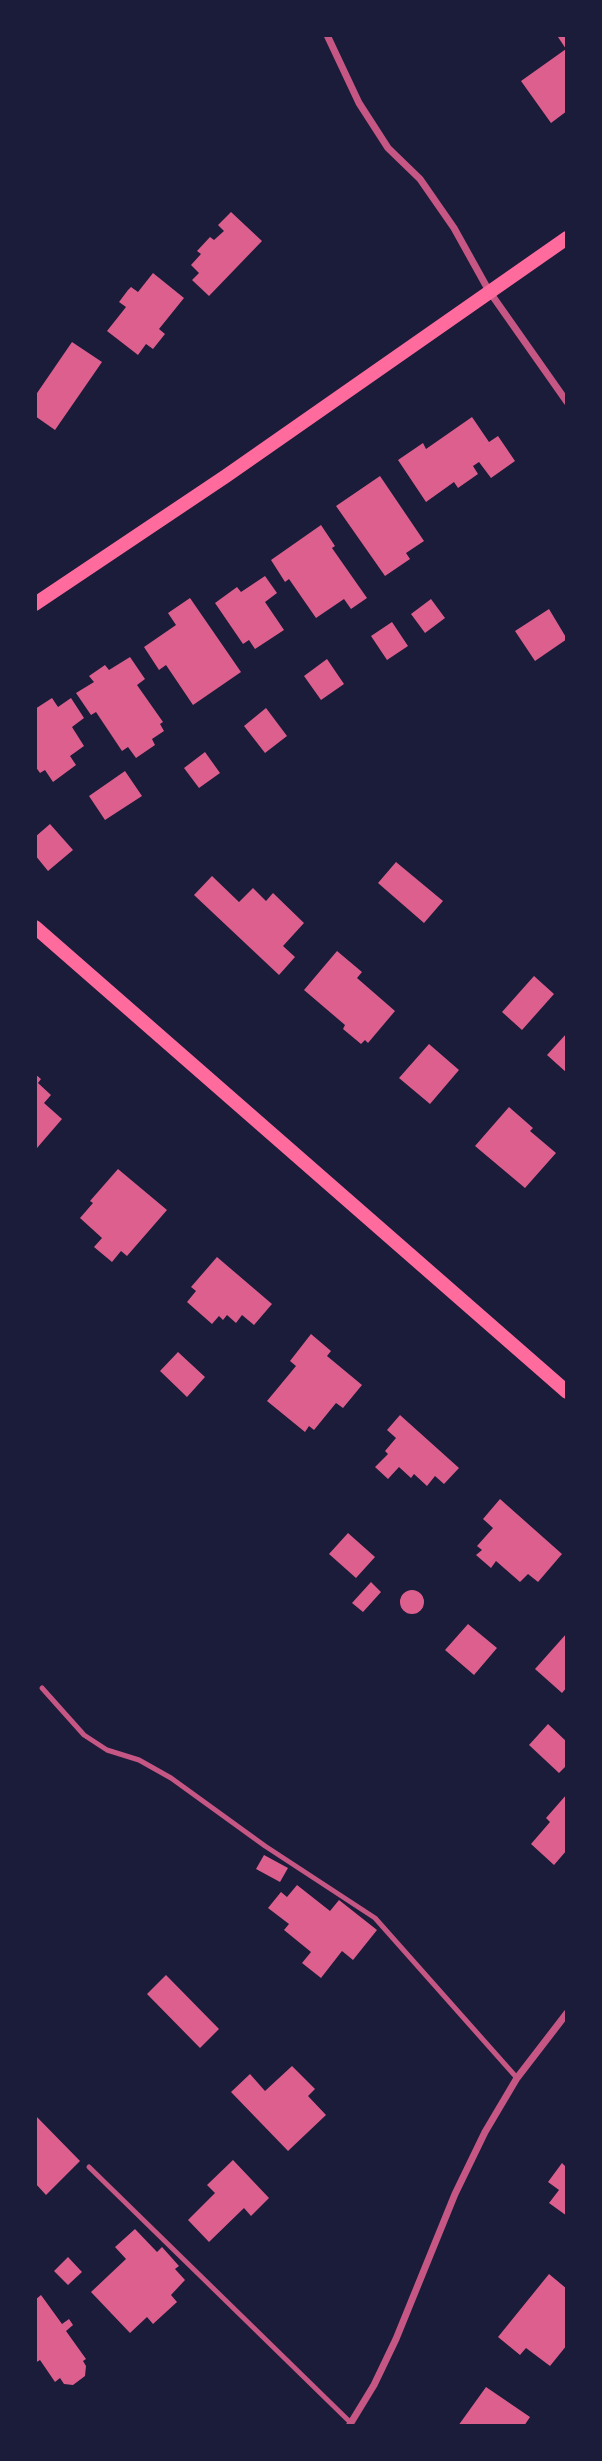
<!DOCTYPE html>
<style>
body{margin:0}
#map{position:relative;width:602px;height:2461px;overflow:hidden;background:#1b1b3a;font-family:"Roboto Serif",serif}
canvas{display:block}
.frame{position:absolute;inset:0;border:37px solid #1b1b3a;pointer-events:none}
</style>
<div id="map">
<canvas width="602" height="2461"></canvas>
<div class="frame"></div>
</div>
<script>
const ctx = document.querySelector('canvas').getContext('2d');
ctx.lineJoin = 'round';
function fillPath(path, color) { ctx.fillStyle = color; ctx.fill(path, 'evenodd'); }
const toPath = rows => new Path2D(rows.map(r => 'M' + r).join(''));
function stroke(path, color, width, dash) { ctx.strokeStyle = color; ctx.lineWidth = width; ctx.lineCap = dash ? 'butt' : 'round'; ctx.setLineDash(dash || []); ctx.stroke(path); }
const building = toPath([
 [561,35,567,35,567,111,551,123,521,81,566,49,558,37],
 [231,212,262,241,209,296,192,280,199,273,191,265,201,254,197,251,210,237,214,240,224,231,218,225],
 [153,273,184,298,159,329,165,334,153,349,146,344,138,355,107,331,126,307,119,302,128,290,131,287,138,292],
 [72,342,102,362,55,430,35,416,35,396],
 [472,417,489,442,498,436,515,461,491,478,479,462,473,466,478,474,458,488,454,482,426,502,398,460,423,443,426,449],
 [380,476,424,541,406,553,410,559,385,576,336,506],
 [321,525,335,546,332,548,367,598,351,609,344,599,316,618,289,579,285,582,271,560],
 [265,576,277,593,265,602,284,630,255,649,249,640,243,644,215,603,237,587,241,592],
 [190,598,241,672,193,705,166,665,159,670,144,647,176,625,168,613],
 [431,599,445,618,425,633,411,614],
 [549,609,567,639,535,661,515,631],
 [392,622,408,646,387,660,371,636],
 [130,657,145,679,137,685,163,722,160,724,164,731,152,739,155,745,136,758,128,747,122,751,96,712,91,715,76,693,94,682,89,676,105,665,109,670],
 [327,659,344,684,321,700,304,676],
 [52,698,58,707,71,698,84,718,72,727,84,746,70,756,76,765,53,782,45,770,40,773,35,766,35,709],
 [266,708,287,736,265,753,244,726],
 [205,752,220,773,199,788,184,768],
 [125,771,142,796,105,820,89,796],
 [50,824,73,850,48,871,35,855,35,837],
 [396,862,443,901,424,923,378,883],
 [212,876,239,902,253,888,266,901,273,893,304,923,283,946,295,957,279,975,194,895],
 [337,951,362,972,357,978,395,1011,368,1043,365,1040,361,1044,343,1029,345,1025,304,990],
 [534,976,554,994,522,1030,502,1012],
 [567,1033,567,1073,547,1055],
 [429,1044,459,1070,430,1104,399,1078],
 [35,1074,41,1079,38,1083,51,1095,44,1103,62,1119,37,1148,35,1146],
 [509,1107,533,1128,530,1131,556,1153,525,1188,475,1146],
 [118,1169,167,1210,127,1256,121,1251,112,1262,94,1247,102,1238,80,1218,93,1203,90,1201],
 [217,1257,272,1304,254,1325,242,1315,236,1323,227,1315,223,1320,219,1316,212,1324,187,1302,196,1291,191,1287],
 [311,1334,331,1351,327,1356,362,1385,343,1408,336,1403,314,1430,309,1426,305,1432,267,1401,296,1366,290,1361],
 [178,1352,205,1377,187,1397,160,1371],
 [400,1415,459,1468,444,1484,435,1476,427,1486,414,1474,411,1478,399,1467,388,1479,375,1467,388,1454,385,1451,396,1438,387,1430],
 [500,1499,562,1554,538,1582,528,1574,520,1582,496,1561,491,1568,476,1555,482,1550,477,1546,493,1528,483,1519],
 [348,1533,375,1557,356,1578,329,1554],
 [371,1582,381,1592,363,1612,352,1603],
 '400 1602a12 12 0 1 1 24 0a12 12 0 1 1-24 0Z',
 [468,1624,497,1648,474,1675,445,1650],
 [567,1633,567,1687,562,1693,535,1669],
 [548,1724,567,1742,567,1765,559,1773,529,1745],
 [567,1794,567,1850,554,1865,531,1844,550,1822,546,1818],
 [264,1855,288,1868,280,1882,256,1869],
 [297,1885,330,1911,339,1900,377,1930,353,1960,342,1951,321,1978,302,1963,311,1952,284,1930,289,1924,268,1908,281,1892,287,1897],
 [166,1975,219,2029,200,2048,147,1994],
 [292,2066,315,2089,308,2096,326,2115,288,2151,231,2092,250,2074,265,2091],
 [35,2115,80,2161,46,2195,35,2183],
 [233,2160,269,2198,251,2216,244,2208,209,2242,188,2220,215,2193,207,2185],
 [562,2163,567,2168,567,2216,549,2203,559,2190,548,2182],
 [135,2229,157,2252,162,2247,179,2266,175,2269,185,2280,171,2295,177,2302,153,2324,147,2317,130,2333,91,2292,126,2259,115,2247],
 [68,2257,82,2272,68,2285,54,2271],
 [549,2274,567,2289,567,2345,550,2366,526,2348,520,2355,498,2337],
 [41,2295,62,2324,69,2319,73,2325,66,2331,86,2359,83,2361,86,2366,85,2376,73,2385,64,2384,60,2378,55,2382,40,2360,35,2363,35,2300],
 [486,2387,530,2417,524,2426,458,2426]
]);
const service = toPath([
 [42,1688,84,1735,107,1750,139,1760,171,1778,265,1846,375,1918,517,2078],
 [89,2167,351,2423]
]);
const minor = toPath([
 [327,35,359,103,388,148,420,179,454,228,489,291,567,402],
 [349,2426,374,2385,396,2339,455,2194,485,2132,517,2078,567,2013]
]);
const secondary = toPath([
 [35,604,226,476,567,238],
 [35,927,567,1392]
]);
fillPath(building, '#dd5f8e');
stroke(service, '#c65784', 5);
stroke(minor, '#c65784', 7);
stroke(secondary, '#ff6b9d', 14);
</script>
